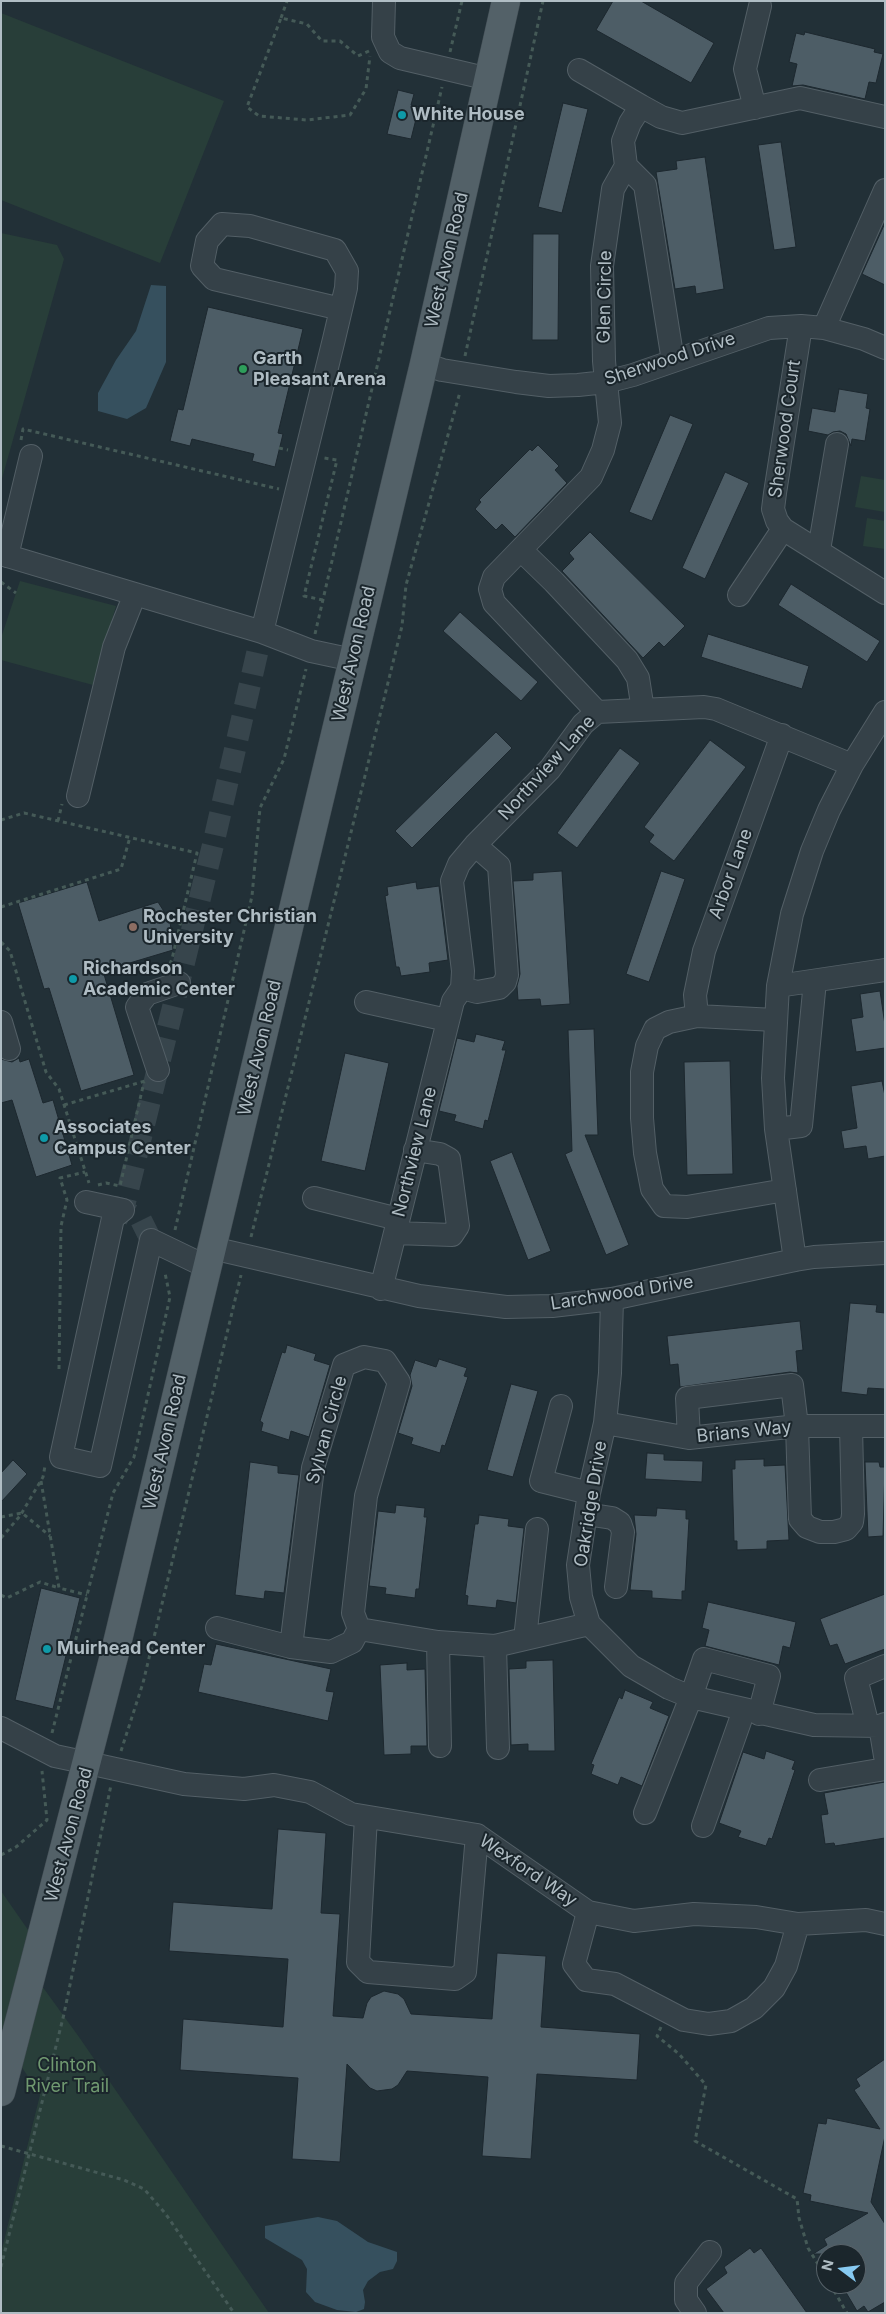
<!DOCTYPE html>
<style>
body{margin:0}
#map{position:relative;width:886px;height:2314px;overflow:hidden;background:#223037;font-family:Inter,sans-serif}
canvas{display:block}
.frame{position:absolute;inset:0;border:2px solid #b0bdc4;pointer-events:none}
.north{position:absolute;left:816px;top:2244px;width:50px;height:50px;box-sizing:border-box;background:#1b262c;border:1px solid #576269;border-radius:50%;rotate:285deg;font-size:14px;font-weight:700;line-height:20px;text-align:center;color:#b0bdc4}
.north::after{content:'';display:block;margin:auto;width:18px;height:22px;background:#87caf2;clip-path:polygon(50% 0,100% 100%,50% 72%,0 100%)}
</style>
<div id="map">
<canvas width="886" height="2314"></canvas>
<div class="frame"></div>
<div class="north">N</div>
</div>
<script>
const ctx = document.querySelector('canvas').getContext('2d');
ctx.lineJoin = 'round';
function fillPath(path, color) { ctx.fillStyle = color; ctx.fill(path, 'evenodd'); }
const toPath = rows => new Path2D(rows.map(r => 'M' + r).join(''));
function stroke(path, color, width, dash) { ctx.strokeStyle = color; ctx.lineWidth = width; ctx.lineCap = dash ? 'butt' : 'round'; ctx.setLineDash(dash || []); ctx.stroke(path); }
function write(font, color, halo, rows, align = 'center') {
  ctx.font = font + ' Inter,sans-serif'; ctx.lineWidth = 4; ctx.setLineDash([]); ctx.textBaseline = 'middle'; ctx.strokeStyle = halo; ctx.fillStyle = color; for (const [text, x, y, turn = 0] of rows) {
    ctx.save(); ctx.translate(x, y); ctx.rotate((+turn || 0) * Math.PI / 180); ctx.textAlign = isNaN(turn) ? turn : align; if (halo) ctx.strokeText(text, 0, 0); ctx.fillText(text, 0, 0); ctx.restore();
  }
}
const green = toPath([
 [1,13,224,101,160,263,1,200],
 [1,233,57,245,64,259,1,482],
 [861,476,885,480,885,512,855,507],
 [867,518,885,521,885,549,863,546],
 [20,581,116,606,93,685,1,660,1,638],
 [1,1891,33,1937,26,1964,79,2037,269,2313,1,2313,1,2253,40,2095,6,2043,8,2036,1,2026]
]);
const water = toPath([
 [151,285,166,286,166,362,146,408,127,419,98,411,98,393,116,360,136,331],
 [318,2217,337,2221,368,2242,397,2252,397,2261,393,2269,380,2272,368,2281,363,2290,365,2302,364,2309,356,2312,337,2310,315,2302,306,2292,307,2269,302,2260,265,2238,265,2226]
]);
const building = toPath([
 [613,1,641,1,714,43,691,83,596,30,613,1],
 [805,32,875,49,874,52,883,54,876,83,869,82,865,99,803,85,792,86,797,64,789,62,796,33,804,35,805,32],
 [398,90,414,94,411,105,419,107,411,139,387,134,398,90],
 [563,103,588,109,562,213,538,207,563,103],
 [781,142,796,247,774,250,758,145,781,142],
 [705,157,724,289,696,294,695,286,675,289,656,172,677,169,676,161,705,157],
 [885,223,885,285,862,274,885,223],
 [533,234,559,234,558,340,532,340,533,234],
 [208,307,303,329,278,433,283,434,275,467,252,461,254,454,192,439,190,446,170,441,178,409,183,410,208,307],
 [839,389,868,394,866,408,870,409,865,441,852,439,851,446,846,434,840,431,833,432,828,435,808,431,812,408,835,412,839,389],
 [670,415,693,424,652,521,629,512,670,415],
 [538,445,559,466,555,470,567,483,515,537,502,524,496,530,475,509,481,502,479,500,530,449,532,451,538,445],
 [725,472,749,483,705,579,682,568,725,472],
 [590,532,685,626,664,647,659,642,643,658,562,571,574,559,569,553,590,532],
 [791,584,880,641,867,662,778,605,791,584],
 [460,612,538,682,521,701,443,631,460,612],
 [708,634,809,666,802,689,701,657,708,634],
 [496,732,512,748,412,848,395,831,496,732],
 [710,740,746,767,674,861,649,842,654,835,644,827,710,740],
 [620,748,640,763,577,848,557,833,620,748],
 [562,871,570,1004,541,1006,540,999,518,1000,517,986,520,974,513,881,533,880,533,873,562,871],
 [661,871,685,879,649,982,626,974,661,871],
 [87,882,99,921,158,902,170,921,173,950,103,971,134,1075,81,1091,49,988,44,989,18,903,87,882],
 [416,882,417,889,439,886,448,960,429,963,430,972,401,976,399,967,396,967,385,896,388,895,387,887,416,882],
 [880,991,885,1025,885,1048,856,1052,851,1019,863,1017,860,994,880,991],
 [594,1029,598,1135,585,1135,629,1245,606,1255,565,1154,572,1151,568,1030,594,1029],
 [476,1034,505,1041,502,1050,506,1050,488,1121,485,1120,483,1129,454,1121,456,1115,439,1111,457,1038,474,1042,476,1034],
 [345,1053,389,1063,365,1171,321,1161,345,1053],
 [19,1058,20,1062,29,1059,43,1103,53,1100,72,1165,36,1177,12,1100,1,1103,1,1059,12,1062,19,1058],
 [730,1061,733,1174,687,1175,684,1062,730,1061],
 [882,1081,885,1096,885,1156,868,1159,866,1146,844,1149,841,1131,857,1128,851,1086,882,1081],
 [512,1152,551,1251,528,1260,490,1161,512,1152],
 [850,1303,877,1305,876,1312,885,1313,885,1389,868,1388,867,1395,841,1392,850,1303],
 [800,1321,803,1350,796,1351,798,1373,790,1372,680,1387,678,1364,670,1365,667,1336,800,1321],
 [287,1345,316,1354,314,1360,330,1365,309,1437,291,1431,289,1440,261,1431,263,1423,260,1421,282,1352,285,1353,287,1345],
 [439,1359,467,1368,464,1376,468,1377,445,1446,442,1445,440,1453,411,1444,413,1438,398,1433,412,1386,410,1375,415,1360,436,1367,439,1359],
 [511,1384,538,1391,513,1477,487,1470,511,1384],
 [647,1453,664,1454,664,1460,703,1461,702,1482,645,1479,647,1453],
 [764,1459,764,1466,785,1465,789,1540,767,1541,767,1549,737,1550,737,1541,734,1541,732,1469,735,1469,735,1460,764,1459],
 [13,1460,27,1474,1,1502,1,1473,13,1460],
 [250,1462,278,1466,278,1473,299,1475,284,1593,265,1591,264,1599,235,1595,250,1462],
 [865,1462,879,1462,880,1467,885,1467,883,1536,868,1537,865,1462],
 [396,1505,425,1508,424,1517,427,1517,419,1589,416,1589,415,1598,385,1594,386,1588,369,1586,378,1511,395,1513,396,1505],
 [657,1508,686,1510,686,1519,689,1519,685,1591,682,1591,682,1600,652,1598,652,1591,630,1590,636,1534,634,1515,656,1516,657,1508],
 [479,1515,509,1519,508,1526,524,1528,516,1603,497,1600,496,1608,467,1605,468,1596,465,1595,475,1524,478,1524,479,1515],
 [41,1588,80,1598,53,1709,15,1700,41,1588],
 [885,1594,885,1649,845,1664,837,1644,830,1646,820,1619,885,1594],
 [708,1602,796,1622,790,1648,783,1646,779,1665,705,1646,709,1630,702,1628,708,1602],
 [216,1644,331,1669,326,1691,334,1692,328,1721,198,1692,204,1664,211,1665,216,1644],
 [553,1660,555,1751,528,1751,528,1744,511,1745,509,1669,526,1668,526,1661,553,1660],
 [407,1663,407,1670,425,1669,427,1746,411,1746,411,1754,384,1755,380,1665,407,1663],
 [625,1690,653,1702,650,1708,669,1716,642,1786,621,1777,618,1785,591,1774,594,1765,591,1764,619,1697,622,1699,625,1690],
 [766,1751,795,1761,792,1769,795,1770,772,1839,769,1838,766,1846,738,1837,741,1831,719,1823,743,1752,764,1759,766,1751],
 [885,1782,885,1838,835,1846,834,1843,825,1844,821,1815,828,1814,824,1793,885,1782],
 [278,1829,326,1833,321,1913,340,1914,333,2016,363,2018,367,2003,371,1997,384,1991,398,1994,404,1999,411,2014,492,2019,497,1953,546,1956,541,2027,640,2034,637,2080,537,2074,531,2159,482,2156,488,2077,407,2071,398,2085,392,2089,377,2091,370,2088,347,2064,340,2162,292,2159,298,2078,180,2070,183,2019,283,2027,288,1959,169,1951,173,1902,272,1909,278,1829],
 [885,2059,885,2136,871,2202,885,2224,885,2302,868,2312,864,2306,857,2311,841,2284,856,2284,856,2254,813,2254,827,2245,824,2239,868,2213,810,2201,811,2195,803,2193,818,2123,826,2124,827,2118,880,2129,854,2090,860,2086,856,2079,885,2059],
 [750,2248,754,2253,761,2248,807,2313,724,2313,706,2289,727,2273,724,2267,750,2248]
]);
const minorTunnel = toPath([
 [151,1240,141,1220,123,1210,213,845,262,632]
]);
const path = toPath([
 [281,18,287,1],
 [369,51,358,56,340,41,322,41,307,24,281,18,247,107,259,116,307,120,350,115,366,89,370,56],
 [450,52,462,1],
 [465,356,543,1],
 [21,440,23,429,279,489],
 [279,448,288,450],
 [1,582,16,593],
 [323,600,304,596,337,460,324,458],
 [315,634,442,87],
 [1,820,24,813,197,853,172,959,169,966],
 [58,821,62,804],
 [1,907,121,869,130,837],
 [1,942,10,951,46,1072,59,1089,89,1183],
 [64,1105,145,1081],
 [98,1185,106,1183,120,1186,144,1082],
 [175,1230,252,896,260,808,284,759,306,669],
 [251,1237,402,626,406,585,460,392],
 [59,1369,61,1226,67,1200,60,1178,85,1172],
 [41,1481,59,1588,87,1595],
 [1,1517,22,1513,50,1536],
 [1,1538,20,1516,43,1477,45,1466],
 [1,1595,7,1598,40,1582,59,1588],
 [52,1733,113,1493,134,1457,170,1297,165,1273],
 [121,1751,143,1683,241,1275],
 [1,1855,16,1847,47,1820,42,1771],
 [661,2027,657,2036,679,2054,706,2085,695,2141,797,2199,799,2218,808,2248,826,2277],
 [1,2146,124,2180,144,2189,165,2213,234,2313],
 [1,2267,64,2014,111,1785],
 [830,2284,847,2313]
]);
const minor = toPath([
 [384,1,383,37,390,52,400,58,489,79],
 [579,70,641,106],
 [755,108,745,69,760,6],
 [626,166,645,185,673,361],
 [801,326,775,493,773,509,777,521,783,529,885,593],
 [824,328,885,190],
 [424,364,442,370,516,382,549,386,578,385,606,382,633,375,769,328,801,326,824,328,864,339,885,348],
 [521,550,554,582,627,660,638,678,643,710],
 [819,550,837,444],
 [1,554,262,632,311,651,353,660],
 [7,556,31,456],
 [739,595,783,529],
 [262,632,334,339,346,288,347,271,335,250,250,226,222,224,207,241,202,266,214,279,341,309],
 [597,712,494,603,490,589,494,577,591,477,603,450,610,423,604,361,602,266,613,189,626,166,623,141,630,123,641,106,661,117,682,123,800,98,885,117],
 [597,712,704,707,716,709,852,765],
 [78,796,114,647,135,594],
 [778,986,885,970],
 [462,988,477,992,499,988,505,982,507,975,499,866,475,845],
 [366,1002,447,1020],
 [697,1016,695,995,704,951,782,735],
 [775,1020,697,1016,669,1022,655,1029,647,1046,642,1072,642,1118,645,1153,652,1189,664,1206,687,1207,785,1190],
 [1,1022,9,1049],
 [158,1070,137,1007,147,994,179,983],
 [776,1129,801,1126,815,981],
 [314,1198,398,1219],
 [86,1202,123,1210],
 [123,1210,113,1218,61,1457,100,1466,151,1240,207,1267],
 [395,1233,452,1235,458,1226,449,1159,440,1154,415,1150],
 [212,1248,419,1296,506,1307,552,1306,612,1299,795,1260,814,1257,885,1253],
 [795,1260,776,1129,773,1078,778,986,792,914,812,851,829,810,852,765,885,712],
 [381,1289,453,1001,462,988,463,971,452,881,459,864,475,845,550,769,583,724,597,712],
 [612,1299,610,1373,605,1423,589,1493,578,1565,581,1597,589,1624,631,1666,669,1688,691,1697,814,1725,880,1726,885,1724],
 [561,1406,541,1481,589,1493],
 [605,1423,689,1438,797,1426,885,1426],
 [689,1438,687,1398,792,1385,797,1426,800,1519,807,1527,820,1532,834,1532,846,1529,852,1522,853,1514,851,1426],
 [586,1514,612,1518,620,1523,623,1532,616,1587],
 [217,1628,291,1647],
 [359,1629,352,1642,331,1652,291,1647,313,1468,344,1365,364,1357,385,1361,399,1382,366,1496,353,1613,359,1629,438,1642,495,1646,589,1624],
 [525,1639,537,1529],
 [438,1642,440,1746],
 [495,1646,498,1748],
 [868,1726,856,1678,885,1666],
 [880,1726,885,1756],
 [1,1728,55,1756,88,1763,184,1784,244,1789,274,1785,310,1792,351,1814,477,1835,588,1912,634,1921,694,1914,756,1917,798,1924,866,1920,885,1924],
 [820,1780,885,1769],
 [645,1813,691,1697,704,1659,769,1676,759,1714],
 [366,1817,358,1962,368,1972,455,1979,465,1972,477,1835],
 [703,1826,744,1710],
 [588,1912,574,1964,586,1980,615,1984,684,2020,709,2024,731,2021,754,2008,774,1988,786,1966,798,1924],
 [695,2313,686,2300,686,2283,710,2252]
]);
const major = toPath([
 [1,2092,115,1652,424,364,506,1]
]);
const markers = [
 [402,115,5,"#0f9aa8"],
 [243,369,5,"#2e9e5b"],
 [133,927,5,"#8d6e63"],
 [73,979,5,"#0f9aa8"],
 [44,1138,5,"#0f9aa8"],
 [47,1649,5,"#0f9aa8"]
];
const poiNames = [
 ["White House",412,115],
 ["Garth",253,359],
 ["Pleasant Arena",253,380],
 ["Rochester Christian",143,917],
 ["University",143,938],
 ["Richardson",83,969],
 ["Academic Center",83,990],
 ["Associates",54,1128],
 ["Campus Center",54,1149],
 ["Muirhead Center",57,1649]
];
const streetNames = [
 ["West Avon Road",447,260,-77],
 ["Glen Circle",605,297,-89],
 ["Sherwood Drive",670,359,-18],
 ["Sherwood Court",785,429,-82],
 ["West Avon Road",354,654,-77],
 ["Northview Lane",547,768,-48],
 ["Arbor Lane",731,874,-70],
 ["West Avon Road",260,1048,-77],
 ["Northview Lane",415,1152,-76],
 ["Larchwood Drive",622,1293,-9],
 ["Sylvan Circle",327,1430,-75],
 ["Brians Way",744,1432,-6],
 ["West Avon Road",165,1442,-77],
 ["Oakridge Drive",591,1504,-81],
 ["West Avon Road",69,1835,-75],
 ["Wexford Way",528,1871,34]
];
const parkNames = [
 ["Clinton",67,2066],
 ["River Trail",67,2087]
];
fillPath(green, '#283e39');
fillPath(water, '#36505e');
fillPath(building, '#4d5d66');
stroke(building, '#1d282f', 1);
stroke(minorTunnel, '#37454c', 22, [22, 11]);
stroke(minor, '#535f66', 24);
stroke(major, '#424d54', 29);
stroke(path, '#455a57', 3, [4, 4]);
stroke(minor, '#354148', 22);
stroke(major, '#536168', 28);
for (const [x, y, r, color] of markers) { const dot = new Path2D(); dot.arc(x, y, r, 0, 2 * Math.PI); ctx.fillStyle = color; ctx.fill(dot); stroke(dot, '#1b262c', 2); }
write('bold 18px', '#b0bdc4', '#1b262c', poiNames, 'left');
write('18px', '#b0bdc4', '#1b262c', streetNames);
write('18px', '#709970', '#1b262c', parkNames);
</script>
